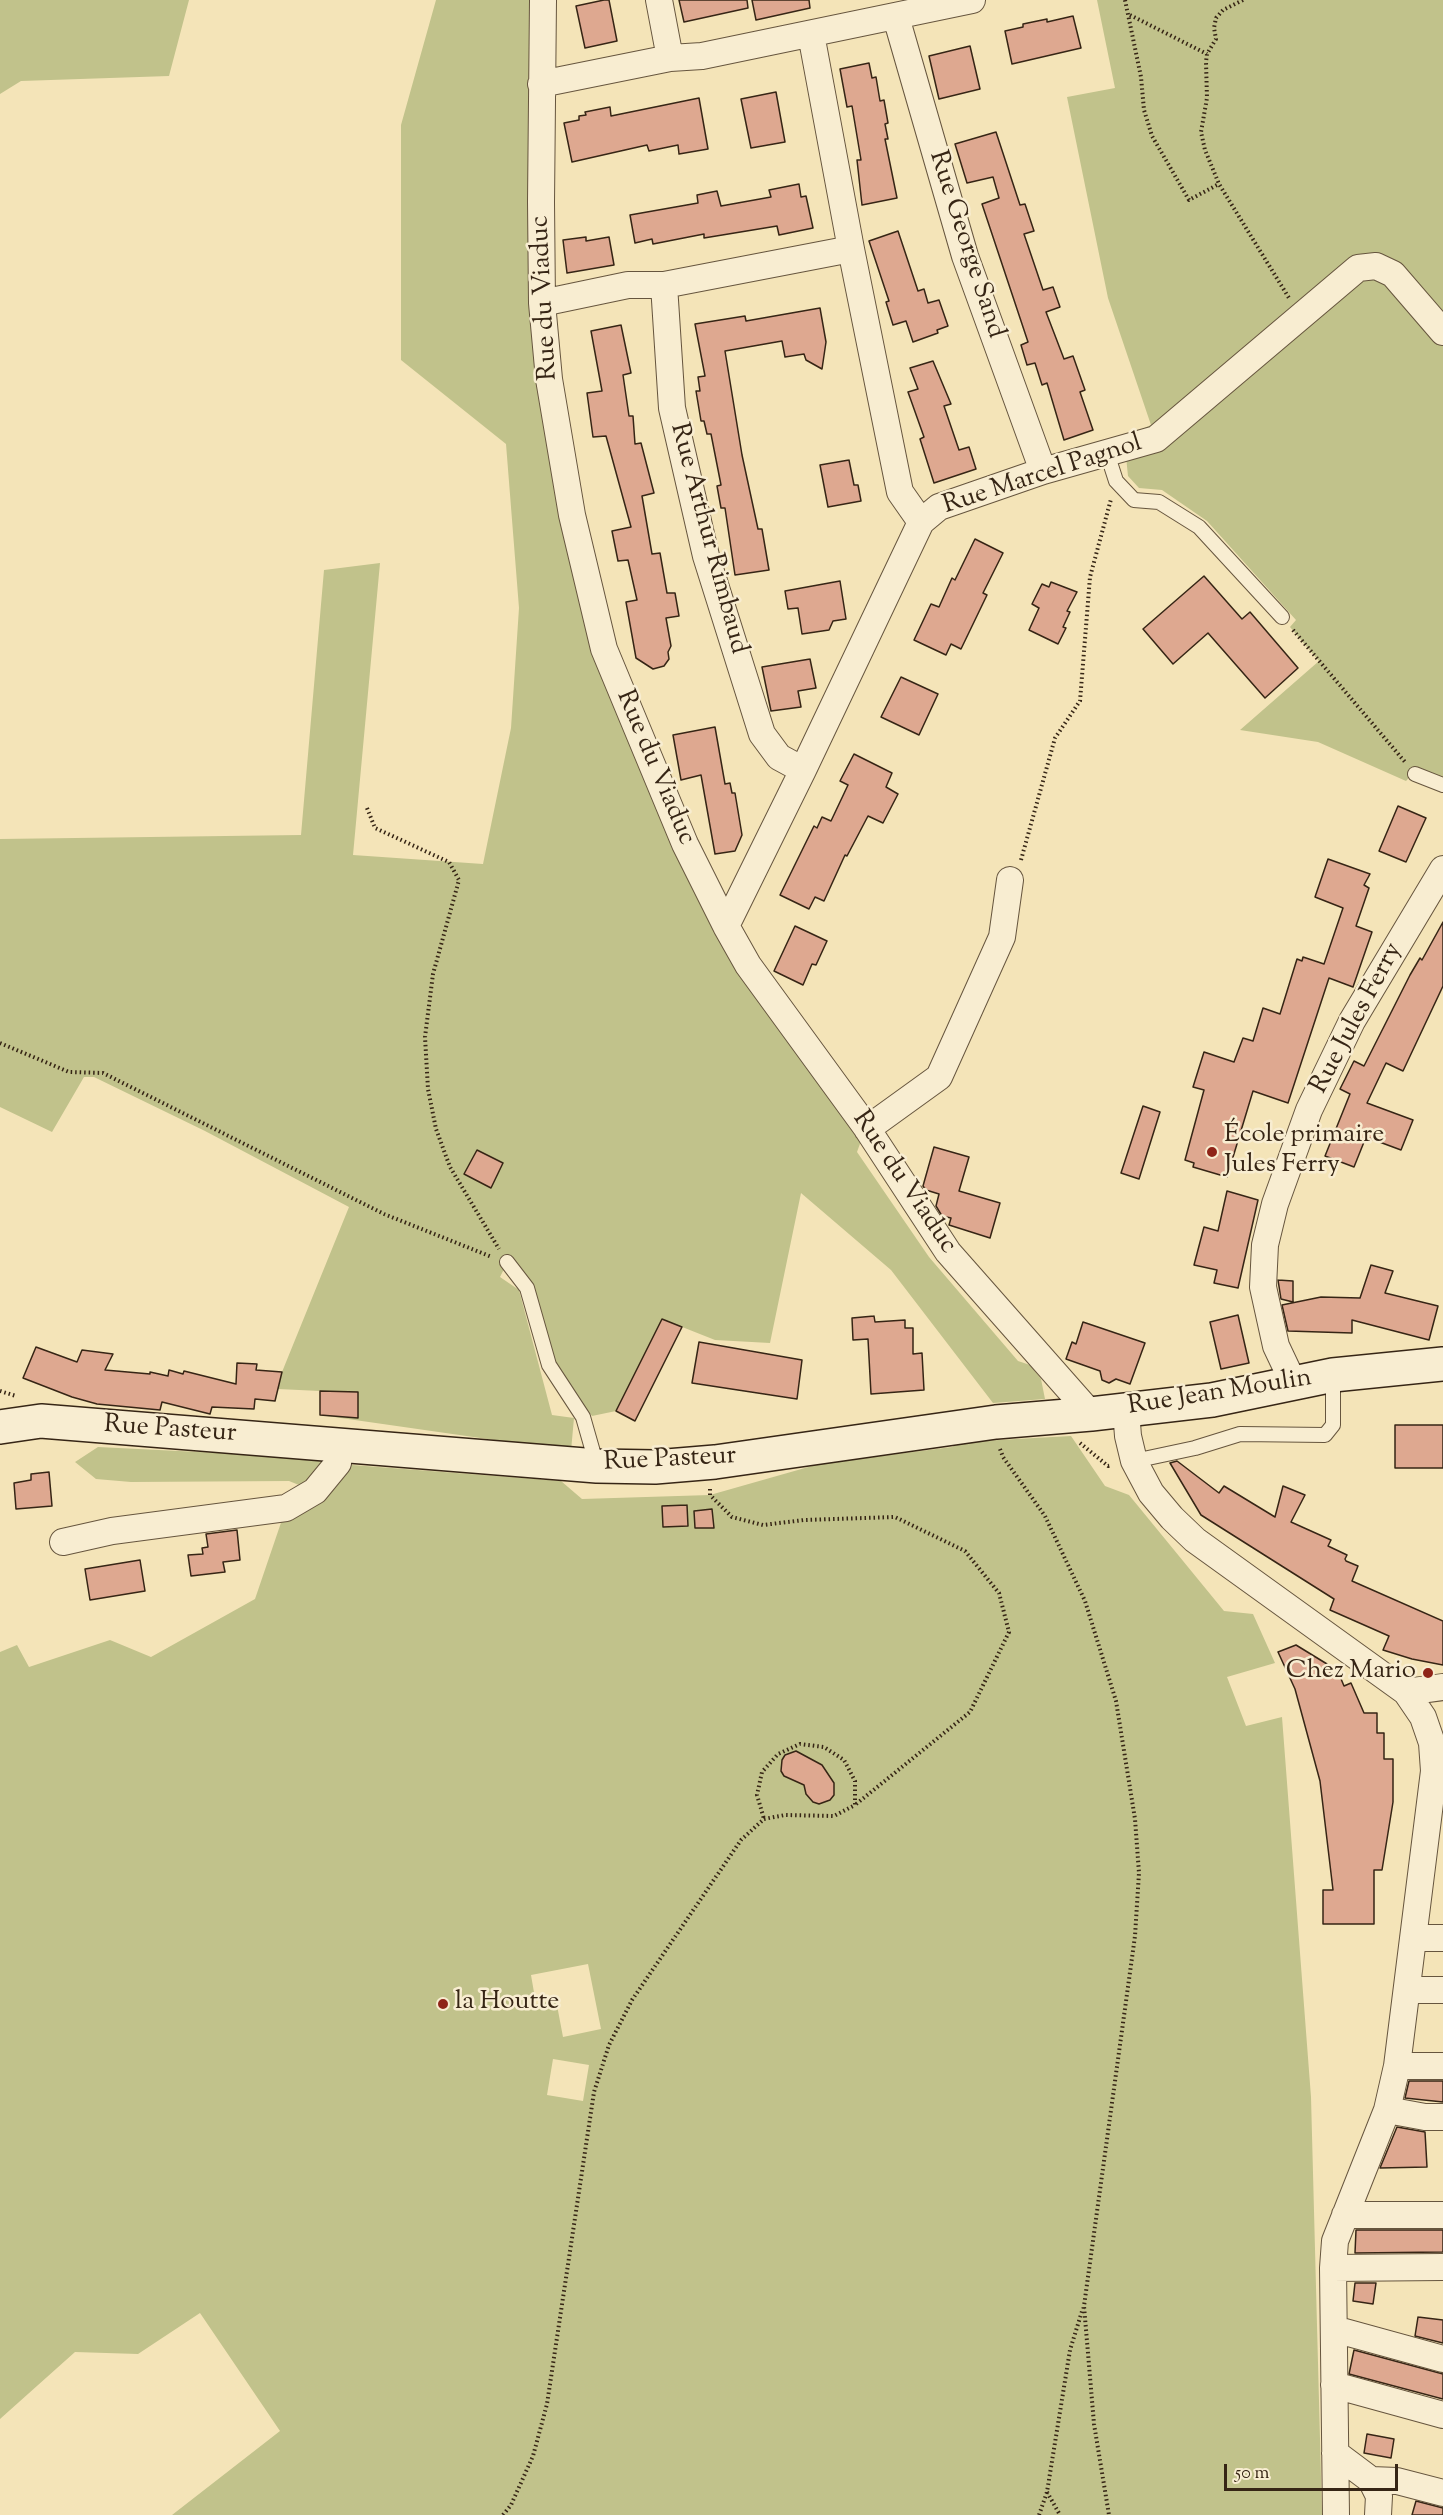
<!DOCTYPE html>
<meta charset="utf-8">
<style>
body{margin:0}
#map{position:relative;width:1443px;height:2515px;overflow:hidden;background:#f4e4b8;font-family:"Sorts Mill Goudy",serif}
canvas{display:block}
.scale{position:absolute;left:1224px;top:2464px;width:174px;height:27px;box-sizing:border-box;border:3px solid #362515;border-top:0;padding-left:8px;font-size:18px;line-height:21px;white-space:nowrap;color:#362515;-webkit-text-stroke:4px #f8edd1;paint-order:stroke}
</style>
<div id="map">
<canvas width="1443" height="2515"></canvas>
<div class="scale">50 m</div>
</div>
<script>
const ctx = document.querySelector('canvas').getContext('2d');
ctx.lineJoin = 'round';
function fillPath(path, color) { ctx.fillStyle = color; ctx.fill(path, 'evenodd'); }
const toPath = rows => new Path2D(rows.map(r => 'M' + r).join(''));
function stroke(path, color, width, dash) { ctx.strokeStyle = color; ctx.lineWidth = width; ctx.lineCap = dash ? 'butt' : 'round'; ctx.setLineDash(dash || []); ctx.stroke(path); }
function write(font, color, halo, rows, align = 'center') {
  ctx.font = font + ' "Sorts Mill Goudy",serif'; ctx.lineWidth = 5; ctx.setLineDash([]); ctx.textBaseline = 'middle'; ctx.strokeStyle = halo; ctx.fillStyle = color; for (const [text, x, y, turn = 0] of rows) {
    ctx.save(); ctx.translate(x, y); ctx.rotate((+turn || 0) * Math.PI / 180); ctx.textAlign = isNaN(turn) ? turn : align; if (halo) ctx.strokeText(text, 0, 0); ctx.fillText(text, 0, 0); ctx.restore();
  }
}
const green = toPath([
 [0,0,189,0,169,76,21,81,0,94],
 [436,0,543,0,542,303,604,649,685,844,866,1127,857,1152,929,1257,1018,1361,1030,1365,1041,1379,1045,1399,993,1403,891,1270,801,1193,770,1343,715,1340,662,1319,616,1411,592,1416,549,1365,527,1288,507,1263,500,1277,519,1290,552,1415,574,1418,571,1451,320,1415,320,1391,278,1389,282,1372,349,1207,205,1131,94,1077,84,1077,52,1132,0,1107,0,839,301,835,324,570,380,563,353,855,483,864,511,728,519,608,506,444,401,360,401,125],
 [1097,0,1443,0,1443,779,1417,769,1406,781,1318,742,1240,730,1319,661,1290,627,1296,620,1207,521,1162,490,1139,488,1128,476,1124,437,1151,425,1108,298,1067,97,1115,88],
 [1071,1436,1105,1486,1129,1495,1224,1611,1253,1614,1275,1663,1227,1677,1246,1726,1282,1717,1311,2097,1322,2515,172,2515,280,2431,200,2313,138,2354,75,2352,0,2419,0,1652,17,1645,29,1667,110,1640,151,1657,255,1599,286,1508,314,1491,289,1481,131,1482,96,1479,75,1462,98,1447,340,1459,339,1464,561,1481,582,1499,710,1495,819,1464,952,1447,962,1442],
 [588,1964,601,2029,563,2037,556,2000,536,2004,531,1975],
 [553,2059,589,2065,583,2101,547,2095]
]);
const building = toPath([
 [604,0,609,0,617,41,585,48,576,6,604,0],
 [679,0,747,0,748,8,684,22,679,0],
 [752,0,809,0,810,8,756,20,752,0],
 [1073,16,1081,48,1012,64,1005,31,1023,27,1023,24,1047,19,1047,22,1073,16],
 [970,46,980,89,939,99,929,56,970,46],
 [869,63,872,78,876,77,880,101,884,100,888,123,885,124,888,139,885,139,897,198,862,205,857,160,861,160,852,106,847,107,840,69,869,63],
 [776,92,785,142,751,148,741,99,776,92],
 [699,98,708,149,679,154,678,145,649,151,647,145,572,162,564,123,579,120,579,116,586,115,585,112,610,107,611,116,699,98],
 [996,132,1020,205,1025,204,1034,231,1024,234,1043,290,1053,287,1060,307,1046,312,1064,359,1073,356,1085,390,1080,392,1093,430,1064,440,1047,383,1042,385,1035,363,1027,365,1021,345,1028,342,982,204,999,198,993,177,967,183,955,144,996,132],
 [799,184,801,197,806,196,813,228,779,235,777,226,704,238,704,234,653,244,652,239,635,243,630,215,698,203,697,195,717,191,721,206,771,197,769,190,799,184],
 [898,231,918,291,924,289,928,303,939,300,948,326,937,330,938,333,913,342,906,321,893,325,886,302,889,301,869,241,898,231],
 [586,237,586,241,609,237,614,265,567,273,563,240,586,237],
 [820,308,826,342,822,369,806,360,804,354,785,357,782,341,725,351,742,455,758,529,762,529,769,570,735,575,725,508,721,508,717,486,721,485,711,434,707,434,704,421,701,421,696,391,700,391,698,377,705,376,695,324,745,316,746,321,820,308],
 [621,325,631,373,623,375,629,416,633,416,635,444,641,443,654,493,642,496,652,554,660,553,667,593,675,593,679,616,666,618,671,646,668,652,669,659,664,666,653,669,636,658,626,602,637,600,628,560,618,561,612,531,631,527,606,436,593,437,587,393,602,391,591,331,621,325],
 [933,361,951,404,944,406,959,450,969,447,976,469,934,483,920,439,924,437,908,392,918,389,910,368,933,361],
 [849,460,854,485,858,485,861,501,828,507,820,465,849,460],
 [975,539,1003,553,983,593,987,595,961,649,951,644,946,655,914,640,931,604,939,607,952,578,955,580,975,539],
 [1204,576,1242,619,1250,612,1298,668,1265,698,1208,633,1173,664,1143,629,1204,576],
 [840,581,846,619,833,621,829,630,802,634,798,608,788,609,785,591,840,581],
 [1051,582,1077,592,1067,611,1070,612,1063,627,1066,628,1058,644,1029,630,1039,608,1032,604,1042,584,1049,587,1051,582],
 [810,659,816,688,798,691,801,707,771,711,762,667,810,659],
 [901,677,938,694,919,735,881,717,901,677],
 [715,727,725,784,730,783,732,793,735,793,742,835,735,851,715,854,701,775,681,780,673,735,715,727],
 [854,754,892,773,886,787,898,794,883,823,868,816,847,856,845,855,824,901,815,897,809,909,780,895,814,826,817,828,822,817,831,821,848,785,840,781,854,754],
 [1398,806,1426,818,1406,862,1379,851,1398,806],
 [1328,859,1370,874,1364,885,1369,888,1356,926,1372,932,1353,987,1329,978,1288,1103,1253,1091,1227,1177,1193,1167,1194,1163,1185,1160,1204,1090,1193,1087,1204,1052,1234,1062,1243,1038,1253,1041,1263,1008,1280,1014,1297,959,1302,961,1303,957,1324,964,1343,908,1315,897,1328,859],
 [1443,922,1443,986,1403,1071,1386,1063,1367,1103,1413,1120,1401,1150,1366,1137,1354,1167,1325,1156,1350,1094,1340,1089,1354,1061,1364,1066,1410,975,1420,958,1422,960,1443,922],
 [795,926,827,941,816,965,812,964,803,985,774,971,795,926],
 [1143,1106,1160,1112,1139,1179,1121,1173,1143,1106],
 [934,1147,969,1157,959,1191,1000,1203,990,1238,949,1225,951,1218,942,1216,936,1206,939,1194,926,1190,923,1186,934,1147],
 [477,1150,503,1163,491,1188,464,1174,477,1150],
 [1227,1191,1258,1200,1238,1288,1214,1283,1217,1270,1194,1265,1204,1227,1218,1231,1227,1191],
 [1371,1265,1393,1271,1385,1293,1438,1306,1429,1340,1352,1320,1352,1333,1288,1331,1282,1305,1321,1297,1360,1298,1371,1265],
 [1278,1280,1293,1281,1293,1302,1281,1299,1278,1280],
 [1238,1315,1249,1363,1221,1369,1210,1322,1238,1315],
 [874,1316,875,1322,905,1320,905,1328,913,1328,913,1354,922,1353,924,1390,871,1394,868,1339,853,1340,852,1318,874,1316],
 [662,1319,682,1327,635,1421,616,1411,662,1319],
 [1083,1322,1145,1343,1130,1384,1116,1379,1109,1383,1102,1380,1100,1371,1066,1359,1072,1342,1076,1344,1083,1322],
 [699,1342,802,1360,797,1399,692,1383,699,1342],
 [36,1347,77,1362,82,1350,113,1354,105,1370,150,1374,150,1372,168,1376,169,1370,183,1374,184,1371,236,1384,237,1363,257,1364,256,1370,282,1372,275,1401,255,1399,254,1409,212,1407,210,1414,162,1402,160,1410,97,1404,72,1397,23,1378,36,1347],
 [320,1391,358,1392,358,1418,320,1415,320,1391],
 [1395,1425,1443,1425,1443,1468,1395,1468,1395,1425],
 [1177,1461,1219,1493,1224,1486,1275,1517,1283,1486,1305,1495,1291,1522,1331,1540,1328,1546,1347,1555,1345,1559,1346,1561,1358,1566,1352,1581,1443,1621,1443,1665,1412,1659,1383,1650,1389,1636,1330,1610,1334,1599,1201,1515,1170,1463,1177,1461],
 [49,1472,52,1506,16,1509,14,1483,31,1480,31,1474,49,1472],
 [687,1505,688,1526,663,1527,662,1506,687,1505],
 [712,1509,714,1528,695,1528,694,1511,712,1509],
 [237,1530,240,1560,223,1562,225,1572,191,1576,188,1555,203,1554,202,1548,208,1547,206,1534,237,1530],
 [140,1560,145,1591,90,1600,85,1569,140,1560],
 [1296,1645,1327,1664,1332,1677,1339,1674,1344,1686,1351,1683,1364,1713,1377,1713,1377,1733,1384,1733,1384,1759,1393,1759,1393,1802,1382,1870,1374,1870,1374,1924,1323,1924,1323,1890,1333,1890,1320,1781,1295,1689,1278,1652,1296,1645],
 [796,1751,822,1765,834,1783,834,1795,830,1800,819,1804,813,1802,806,1794,804,1785,784,1776,781,1771,782,1760,785,1755,796,1751],
 [1409,2081,1443,2081,1443,2102,1405,2098,1409,2081],
 [1397,2127,1425,2132,1427,2167,1380,2168,1397,2127],
 [1356,2230,1443,2230,1443,2252,1355,2253,1356,2230],
 [1355,2283,1376,2283,1373,2304,1353,2301,1355,2283],
 [1418,2317,1443,2320,1443,2343,1415,2336,1418,2317],
 [1354,2350,1443,2374,1443,2399,1349,2374,1354,2350],
 [1367,2434,1394,2439,1391,2458,1364,2453,1367,2434],
 [1416,2501,1443,2508,1443,2515,1412,2515,1416,2501]
]);
const path = toPath([
 [1125,0,1141,77,1144,110,1152,136,1189,200,1219,184],
 [1243,0,1223,10,1216,18,1214,28,1216,39,1207,54,1206,62,1207,98,1201,132,1205,150,1219,184,1289,298],
 [1130,15,1207,54],
 [1293,630,1405,762],
 [367,808,375,828,449,862,459,880,433,974,425,1037,428,1089,436,1129,450,1167,499,1249],
 [1021,860,1055,738,1080,701,1090,577,1111,499],
 [0,1043,69,1072,103,1073,384,1214,492,1257],
 [0,1391,16,1396],
 [1080,1443,1108,1466,1112,1465],
 [1000,1449,1003,1457,1045,1516,1085,1601,1116,1701,1135,1819,1139,1873,1135,1936,1084,2306,1094,2424,1109,2515],
 [710,1489,710,1495,732,1517,763,1525,804,1520,895,1517,965,1551,999,1593,1009,1632,970,1712,855,1805],
 [1047,2492,1060,2515],
 [503,2515,511,2505,533,2456,547,2404,594,2092,609,2045,632,2000,741,1840,764,1819,785,1815,834,1816,855,1805,855,1781,844,1760,824,1747,800,1744,778,1754,762,1772,757,1795,764,1819],
 [1039,2515,1047,2492,1070,2350,1083,2308]
]);
const lane = toPath([
 [1107,453,1116,481,1134,500,1159,502,1199,527,1282,617],
 [1415,774,1443,785],
 [507,1262,527,1288,549,1365,583,1417,597,1466],
 [1134,1461,1195,1448,1240,1434,1325,1435,1333,1425,1333,1375]
]);
const street = toPath([
 [543,0,541,202,542,303,549,379,572,515,604,649,685,844,726,926,748,965,866,1127,948,1252,1091,1414],
 [659,0,670,58,702,56,972,0],
 [896,17,965,256,1043,471],
 [811,34,851,249,900,492,921,522],
 [541,84,670,58],
 [664,285,672,408,706,556,762,734,779,757,803,770],
 [542,303,628,285,664,285,851,249],
 [726,926,803,770,921,522,939,507,1043,471,1156,439,1358,268,1376,266,1393,274,1443,332],
 [867,1129,939,1077,1002,937,1010,880],
 [1293,1382,1276,1346,1263,1287,1265,1245,1275,1204,1309,1110,1352,1021,1443,869],
 [1126,1410,1128,1436,1134,1461,1151,1493,1172,1518,1195,1540,1406,1692,1423,1717,1432,1743,1434,1771,1397,2066,1387,2110,1335,2241,1333,2268,1336,2515],
 [63,1542,112,1531,286,1508,315,1491,338,1463,341,1444],
 [1406,1692,1443,1687],
 [1413,1938,1443,1938],
 [1407,1990,1443,1990],
 [1397,2066,1443,2066],
 [1387,2110,1425,2117,1443,2117],
 [1345,2215,1443,2215],
 [1333,2268,1443,2267],
 [1334,2329,1443,2359],
 [1334,2385,1443,2415],
 [1335,2453,1371,2480,1379,2496,1378,2515],
 [1371,2480,1397,2481,1443,2493]
]);
const secondary = toPath([
 [0,1427,41,1421,597,1466,655,1467,715,1462,996,1422,1091,1414,1212,1400,1333,1375,1443,1364]
]);
const markers = [
 [1212,1152,6,"#8f2418"],
 [1428,1673,6,"#8f2418"],
 [443,2004,6,"#8f2418"]
];
const streetNames = [
 ["Rue George Sand",965,245,72],
 ["Rue du Viaduc",546,298,-93],
 ["Rue Marcel Pagnol",1043,476,-18],
 ["Rue Arthur Rimbaud",707,539,75],
 ["Rue du Viaduc",654,768,67],
 ["Rue Jules Ferry",1358,1019,-62],
 ["Rue du Viaduc",903,1183,56],
 ["Rue Jean Moulin",1220,1394,-9],
 ["Rue Pasteur",170,1431,4],
 ["Rue Pasteur",670,1461,-3]
];
const poiNames = [
 ["École primaire",1224,1137],
 ["Jules Ferry",1224,1167],
 ["Chez Mario",1416,1673,"right"],
 ["la Houtte",455,2004]
];
fillPath(green, '#c1c28b');
fillPath(building, '#dea890');
stroke(building, '#362515', 1.5);
stroke(lane, '#66553e', 16);
stroke(street, '#66553e', 28);
stroke(secondary, '#362515', 36);
stroke(path, '#362515', 4, [1.5, 3]);
stroke(lane, '#f8edd1', 14);
stroke(street, '#f8edd1', 26);
stroke(secondary, '#f8edd1', 33);
for (const [x, y, r, color] of markers) { const dot = new Path2D(); dot.arc(x, y, r, 0, 2 * Math.PI); ctx.fillStyle = color; ctx.fill(dot); stroke(dot, '#f8edd1', 2); }
write('26px', '#362515', '#f8edd1', streetNames);
write('26px', '#362515', '#f8edd1', poiNames, 'left');
</script>
